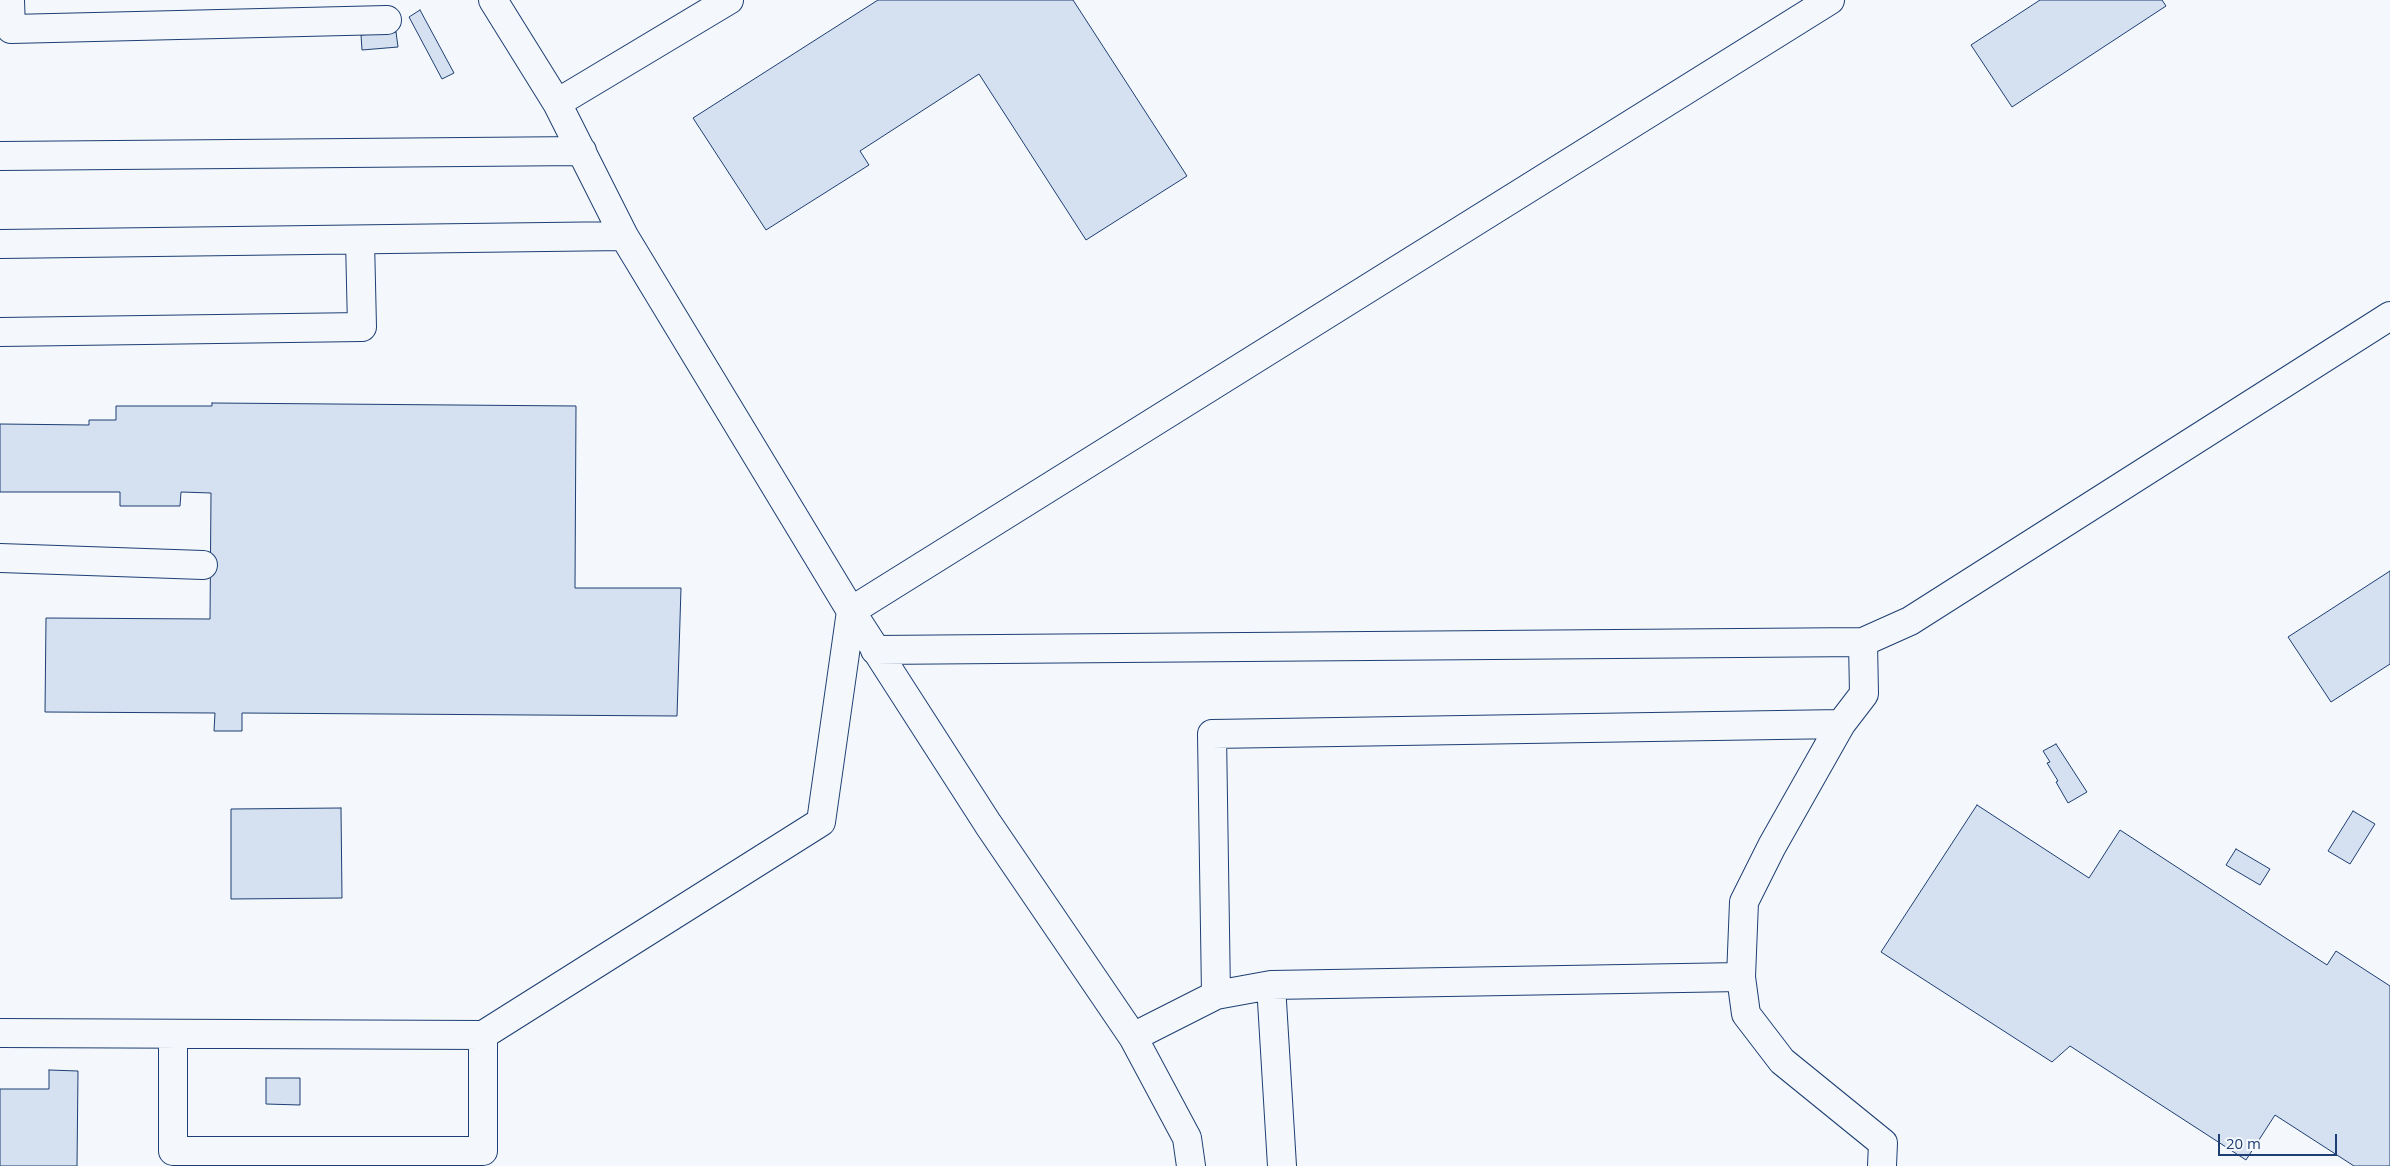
<!DOCTYPE html>
<style>
body{margin:0}
#map{position:relative;width:2390px;height:1166px;overflow:hidden;background:#f4f7fb;font-family:"Open Sans",sans-serif}
canvas{display:block}
.scale{position:absolute;left:2218px;top:1134px;width:119px;height:22px;box-sizing:border-box;border:2px solid #1d3f73;border-top:0;padding-left:6px;font-size:15px;line-height:18px;white-space:nowrap;color:#1d3f73;-webkit-text-stroke:4px #f4f7fb;paint-order:stroke}
</style>
<div id="map">
<canvas width="2390" height="1166"></canvas>
<div class="scale">20 m</div>
</div>
<script>
const ctx = document.querySelector('canvas').getContext('2d');
ctx.lineJoin = 'round';
function fillPath(path, color) { ctx.fillStyle = color; ctx.fill(path, 'evenodd'); }
const toPath = rows => new Path2D(rows.map(r => 'M' + r).join(''));
function stroke(path, color, width, dash) { ctx.strokeStyle = color; ctx.lineWidth = width; ctx.lineCap = dash ? 'butt' : 'round'; ctx.setLineDash(dash || []); ctx.stroke(path); }
const building = toPath([
 [878,0,1073,0,1187,176,1086,240,979,74,860,151,869,165,766,230,693,118,878,0],
 [2040,0,2162,0,2166,6,2012,107,1971,45,2040,0],
 [420,10,454,73,442,79,409,17,420,10],
 [396,32,398,47,362,50,361,35,396,32],
 [212,403,576,406,575,588,681,588,677,716,242,713,242,731,214,731,215,713,45,712,46,618,210,619,211,493,181,492,180,506,120,506,120,492,0,492,0,424,89,425,89,420,116,420,116,406,212,406,212,403],
 [2390,571,2390,664,2331,702,2288,637,2390,571],
 [2056,744,2087,792,2068,803,2056,782,2058,781,2047,763,2050,762,2043,751,2056,744],
 [1977,805,2089,878,2120,830,2327,965,2336,951,2390,986,2390,1166,2354,1166,2275,1115,2246,1160,2070,1046,2052,1062,1881,952,1977,805],
 [341,808,342,898,231,899,231,809,341,808],
 [2353,811,2375,824,2350,864,2328,851,2353,811],
 [2236,849,2270,869,2260,885,2226,865,2236,849],
 [49,1070,78,1071,77,1166,0,1166,0,1089,49,1089,49,1070],
 [266,1078,300,1078,300,1105,266,1104,266,1078]
]);
const minor = toPath([
 [10,0,11,29,387,20],
 [493,0,557,103],
 [729,0,557,103,624,236,851,611,988,824,1133,1037,1187,1138,1191,1166],
 [0,156,582,151],
 [0,244,624,236],
 [0,332,362,327,360,240],
 [0,558,203,565],
 [1863,642,1864,694,1841,724,1772,846,1744,902,1741,977,1746,1014,1782,1061,1883,1143,1882,1166],
 [875,650,1863,642,1910,621,2390,316],
 [1271,985,1282,1166],
 [1216,995,1212,734,1841,724],
 [0,1033,483,1035,821,822,851,611,1830,0],
 [173,1035,173,1151,483,1151,483,1035],
 [1133,1037,1216,995,1271,985,1741,977]
]);
fillPath(building, '#d5e0f0');
stroke(building, '#1d3f73', 1);
stroke(minor, '#1d3f73', 30);
stroke(minor, '#f4f7fb', 28);
</script>
